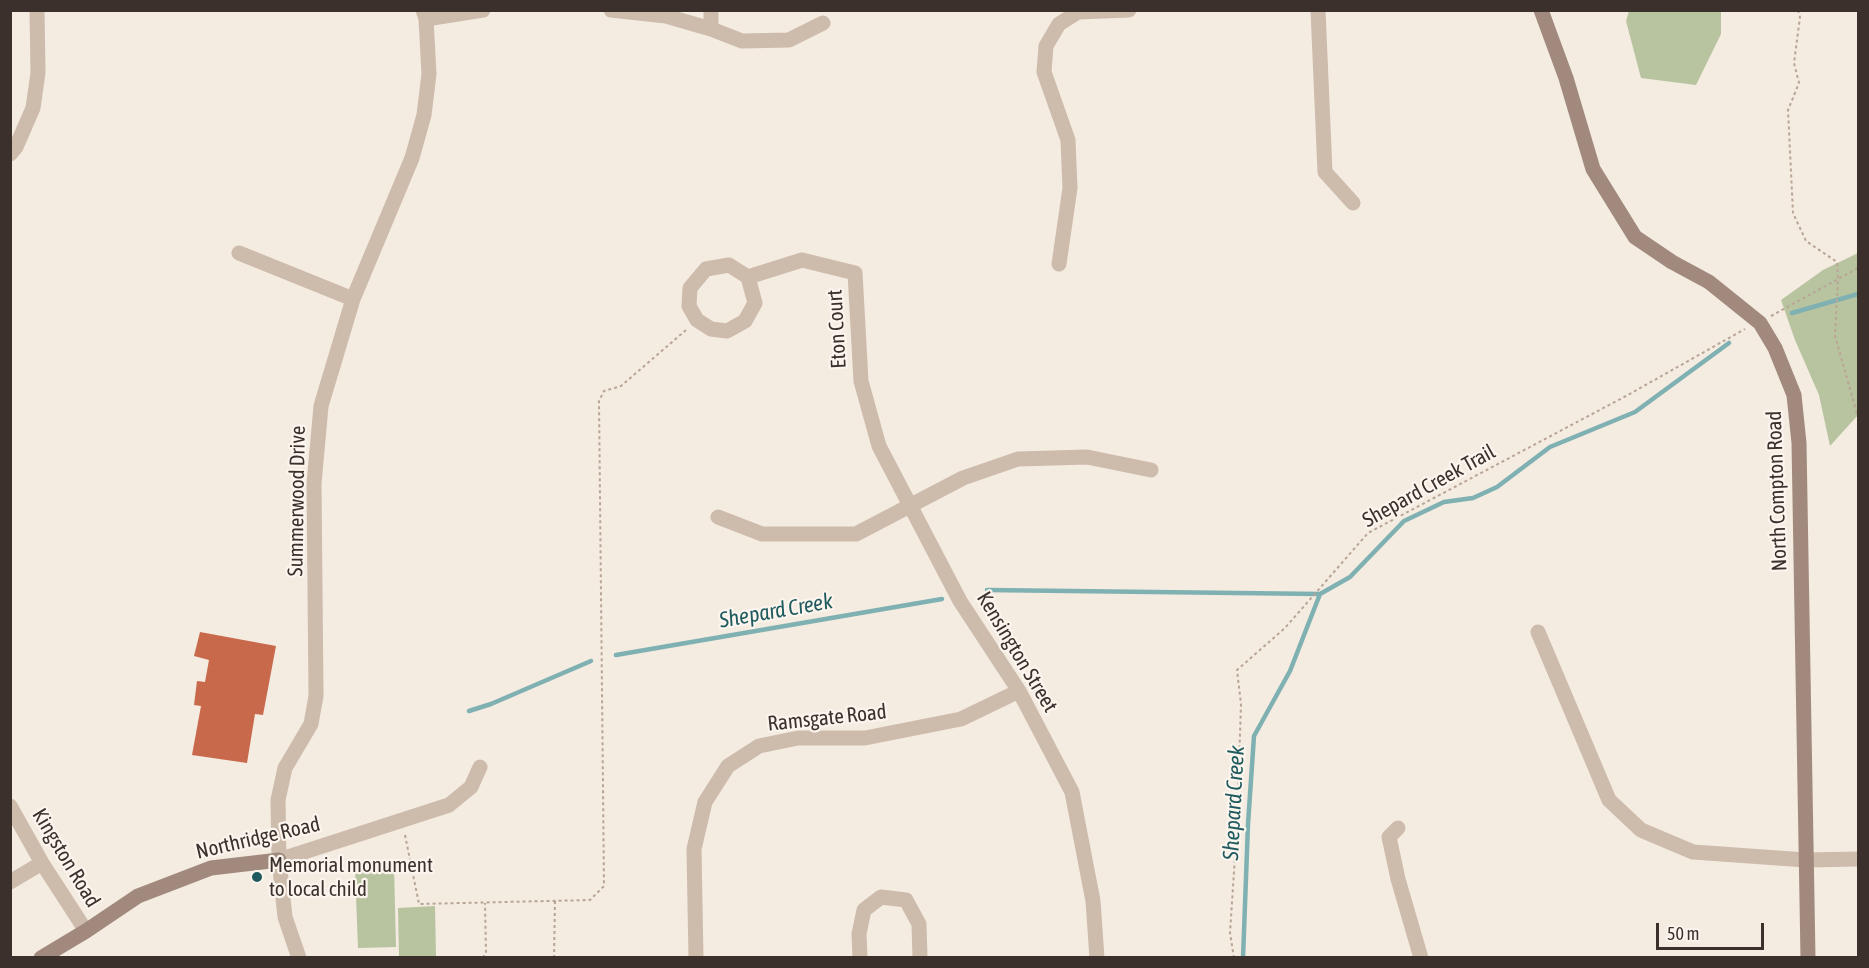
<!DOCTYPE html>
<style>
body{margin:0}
#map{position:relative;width:1869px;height:968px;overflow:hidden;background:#f4ebe1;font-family:"Asap Condensed",sans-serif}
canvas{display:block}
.frame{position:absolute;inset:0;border:12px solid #3b302b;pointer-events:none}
.scale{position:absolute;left:1656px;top:923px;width:108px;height:27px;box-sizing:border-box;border:3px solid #3b302b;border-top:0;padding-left:8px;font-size:18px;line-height:21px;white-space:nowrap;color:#3b302b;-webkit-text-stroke:4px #fbf5ee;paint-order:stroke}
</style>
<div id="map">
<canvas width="1869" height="968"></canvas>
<div class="frame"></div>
<div class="scale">50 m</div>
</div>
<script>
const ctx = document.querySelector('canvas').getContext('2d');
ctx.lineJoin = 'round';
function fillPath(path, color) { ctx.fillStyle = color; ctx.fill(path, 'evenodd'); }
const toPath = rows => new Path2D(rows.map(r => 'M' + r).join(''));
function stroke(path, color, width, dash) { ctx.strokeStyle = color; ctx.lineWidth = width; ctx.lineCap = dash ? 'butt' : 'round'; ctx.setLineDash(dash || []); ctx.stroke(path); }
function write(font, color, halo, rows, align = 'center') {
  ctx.font = font + ' "Asap Condensed",sans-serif'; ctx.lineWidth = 4.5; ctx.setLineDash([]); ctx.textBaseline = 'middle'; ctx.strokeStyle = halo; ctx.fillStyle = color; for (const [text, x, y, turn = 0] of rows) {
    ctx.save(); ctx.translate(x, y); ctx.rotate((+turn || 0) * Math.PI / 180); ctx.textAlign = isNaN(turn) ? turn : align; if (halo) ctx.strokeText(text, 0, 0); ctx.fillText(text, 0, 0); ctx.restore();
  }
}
const green = toPath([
 [1629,11,1721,11,1721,34,1696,85,1641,78,1626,21],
 [1858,253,1858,415,1830,446,1819,395,1795,340,1781,300,1823,270],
 [394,867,396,947,358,948,355,869],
 [435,906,436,957,399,957,398,908]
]);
const stream = toPath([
 [1792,313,1858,294],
 [987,590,1320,594,1350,577,1404,521,1444,502,1473,498,1497,487,1550,447,1635,412,1729,343],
 [616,655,942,599],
 [469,711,491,704,591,661],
 [1243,958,1248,824,1254,736,1290,671,1320,594]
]);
const building = toPath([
 [200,632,276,646,263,715,255,714,247,763,192,755,201,706,194,705,197,681,205,682,209,660,194,656]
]);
const path = toPath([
 [1798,10,1800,17,1794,63,1799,83,1788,110,1793,213,1806,241,1837,262,1838,280,1835,336,1858,417],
 [1771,316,1858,268],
 [405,835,419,904,590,900,604,886,599,401,604,391,621,386,686,330],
 [483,958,486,952,485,903],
 [554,958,555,901],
 [1234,958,1230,933,1237,826,1241,704,1237,670,1285,628,1368,533,1626,396,1745,329]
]);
const street = toPath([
 [611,10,666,16,711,29,742,41,789,40,823,23],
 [711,10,711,29],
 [1318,10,1325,172,1353,203],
 [426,19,483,10],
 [10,154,16,147,33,108,38,73,37,10],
 [239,253,353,299],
 [1059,264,1070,188,1068,140,1044,72,1046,46,1059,24,1078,12,1129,10],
 [748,277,729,265,706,269,690,288,689,306,697,320,711,329,727,331,745,321,755,303,748,277,802,260,855,273,861,381,879,446,960,601,1019,691,1072,792,1093,901,1097,958],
 [718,517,762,534,856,534,963,478,1018,459,1087,457,1151,470],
 [1538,632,1609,800,1641,830,1693,852,1806,860,1858,859],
 [10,806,42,863,86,931],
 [1398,828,1389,837,1398,879,1421,958],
 [279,860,449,805,471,787,480,767],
 [10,882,42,863],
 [299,958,285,917,279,860,278,800,285,768,311,724,316,696,314,484,321,406,353,299,412,158,424,115,429,74,426,19,423,10],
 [696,958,694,849,705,802,728,766,759,746,798,738,865,738,961,719,1019,691],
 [860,958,859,934,864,910,881,897,906,900,919,924,920,958]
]);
const secondary = toPath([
 [1541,10,1566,78,1593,169,1635,237,1672,262,1709,282,1760,323,1775,348,1794,395,1799,443,1808,958],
 [41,958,86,931,138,896,211,868,279,860]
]);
const markers = [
 [257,877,6,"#1f5a5e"]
];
const streetNames = [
 ["Eton Court",837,329,-93],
 ["Shepard Creek Trail",1429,486,-29],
 ["North Compton Road",1777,491,-92],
 ["Summerwood Drive",297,501,-89],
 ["Kensington Street",1017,652,59],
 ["Ramsgate Road",827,718,-6],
 ["Northridge Road",258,838,-13],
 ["Kingston Road",66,858,59]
];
const poiNames = [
 ["Memorial monument",269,865],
 ["to local child",269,889]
];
const waterNames = [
 ["Shepard Creek",776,611,-10],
 ["Shepard Creek",1234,803,-87]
];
fillPath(green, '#b8c4a0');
stroke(stream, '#7fb0b2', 4.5);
fillPath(building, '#c8694b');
stroke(path, '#b9a596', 2, [3, 3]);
stroke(street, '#cdbbac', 15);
stroke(secondary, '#a18a7d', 15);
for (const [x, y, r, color] of markers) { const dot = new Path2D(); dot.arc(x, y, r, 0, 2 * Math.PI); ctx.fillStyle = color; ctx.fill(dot); stroke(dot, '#fbf5ee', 2); }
write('21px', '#3b302b', '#fbf5ee', streetNames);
write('21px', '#3b302b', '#fbf5ee', poiNames, 'left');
write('italic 22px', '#1f5a5e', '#fbf5ee', waterNames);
</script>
